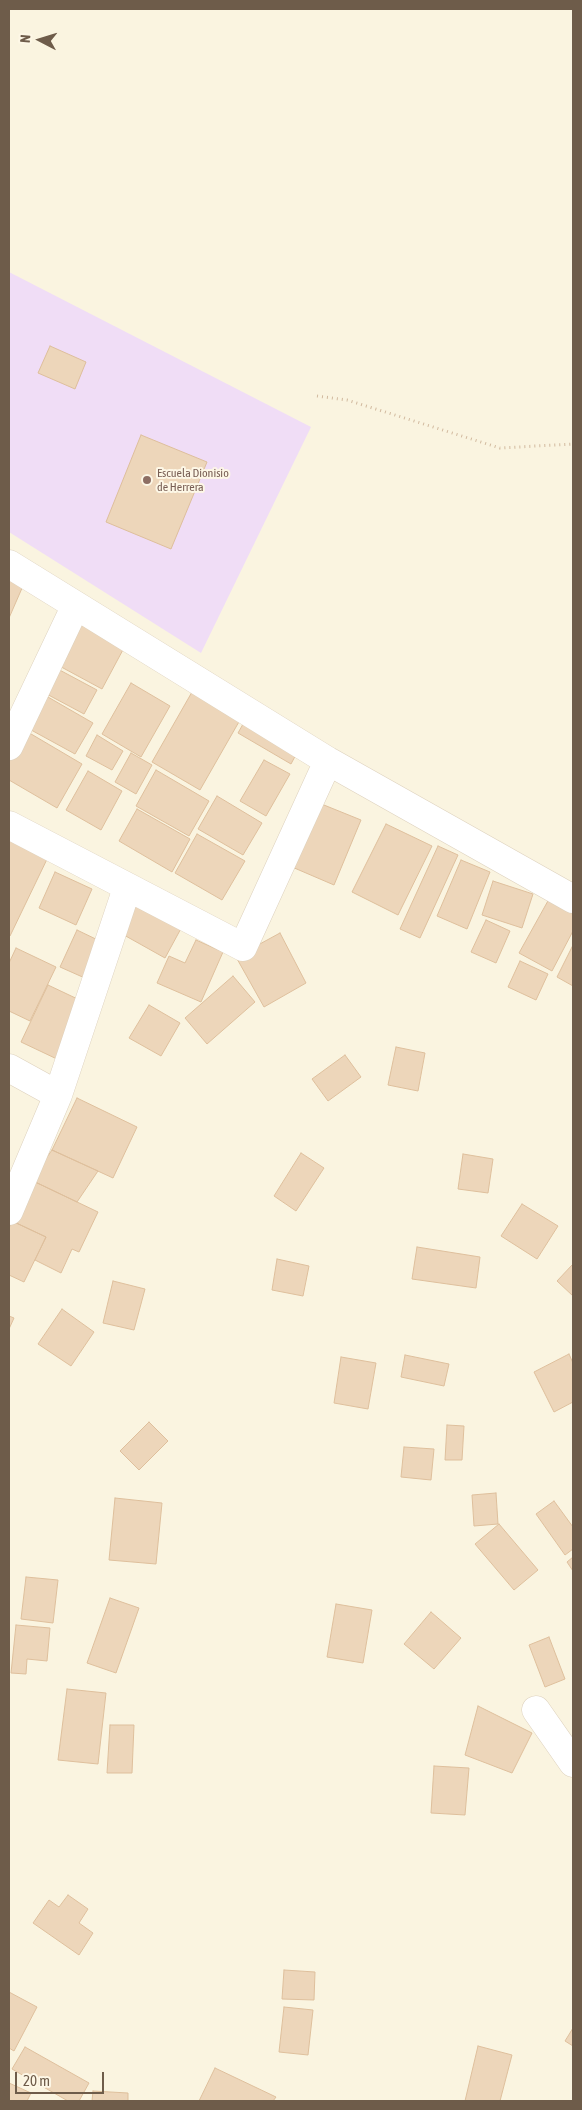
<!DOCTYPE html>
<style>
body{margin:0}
#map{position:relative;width:582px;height:2110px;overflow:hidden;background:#faf4e0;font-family:"Asap Condensed",sans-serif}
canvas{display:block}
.frame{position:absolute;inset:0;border:10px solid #6e5c4a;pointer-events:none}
.north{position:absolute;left:15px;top:15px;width:50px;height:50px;-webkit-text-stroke:4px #fdf7e6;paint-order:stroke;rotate:275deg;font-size:14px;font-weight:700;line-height:20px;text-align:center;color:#6e5c4a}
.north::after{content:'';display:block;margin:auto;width:18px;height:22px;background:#6e5c4a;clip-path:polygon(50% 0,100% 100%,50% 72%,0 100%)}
.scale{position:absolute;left:15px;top:2072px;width:89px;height:22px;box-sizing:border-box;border:2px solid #6e5c4a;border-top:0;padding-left:6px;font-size:15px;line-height:18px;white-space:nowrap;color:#6e5c4a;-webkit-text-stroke:4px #fdf7e6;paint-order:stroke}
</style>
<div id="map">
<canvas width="582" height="2110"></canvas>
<div class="frame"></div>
<div class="north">N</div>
<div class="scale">20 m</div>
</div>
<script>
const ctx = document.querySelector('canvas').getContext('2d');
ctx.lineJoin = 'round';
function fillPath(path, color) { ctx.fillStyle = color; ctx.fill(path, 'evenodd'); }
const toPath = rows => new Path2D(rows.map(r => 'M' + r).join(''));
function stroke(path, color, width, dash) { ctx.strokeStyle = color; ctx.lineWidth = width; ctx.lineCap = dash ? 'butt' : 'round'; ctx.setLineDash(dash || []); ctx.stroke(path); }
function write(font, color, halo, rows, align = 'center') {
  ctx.font = font + ' "Asap Condensed",sans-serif'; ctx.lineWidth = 4; ctx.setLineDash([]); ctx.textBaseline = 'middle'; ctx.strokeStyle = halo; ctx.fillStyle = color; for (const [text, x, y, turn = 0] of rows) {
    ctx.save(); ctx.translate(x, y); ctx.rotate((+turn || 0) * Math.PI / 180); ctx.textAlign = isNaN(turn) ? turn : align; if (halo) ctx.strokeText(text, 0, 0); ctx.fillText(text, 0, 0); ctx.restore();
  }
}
const education = toPath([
 [9,272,311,427,201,653,9,532]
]);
const building = toPath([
 [50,346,86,362,75,389,38,373,50,346],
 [141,435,207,462,171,549,106,522,141,435],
 [9,571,26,579,9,618,9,571],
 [75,619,125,646,102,689,52,662,75,619],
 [54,667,97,690,84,714,41,691,54,667],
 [131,683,170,706,141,757,102,734,131,683],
 [196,685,244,713,200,790,152,762,196,685],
 [41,693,93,723,75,754,22,725,41,693],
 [247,717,300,747,291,764,238,733,247,717],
 [26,731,82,764,57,808,9,780,9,761,26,731],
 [97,735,123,751,112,770,86,756,97,735],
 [131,753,152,765,136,794,115,782,131,753],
 [264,760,290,774,266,816,240,801,264,760],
 [156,770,209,801,189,836,136,806,156,770],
 [88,771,122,791,101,830,66,810,88,771],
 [217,796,262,823,243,855,198,829,217,796],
 [319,803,361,820,334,885,292,867,319,803],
 [137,809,190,839,172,872,119,841,137,809],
 [386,824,432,846,398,915,352,892,386,824],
 [9,832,50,853,10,936,9,936,9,832],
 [197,834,245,861,222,900,175,873,197,834],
 [438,846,458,855,420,938,400,929,438,846],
 [461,860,490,872,467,929,437,916,461,860],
 [55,872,92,889,76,925,39,908,55,872],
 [493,881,533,894,522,928,482,915,493,881],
 [133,895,184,923,165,958,115,930,133,895],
 [549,899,573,912,573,931,552,971,519,953,549,899],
 [486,920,510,931,496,963,471,952,486,920],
 [77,930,104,943,87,979,60,967,77,930],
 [280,933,306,983,264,1007,236,957,280,933],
 [196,940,223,952,201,1002,157,983,169,956,185,963,196,940],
 [573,945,573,986,557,977,573,945],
 [16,948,56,967,30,1021,9,1011,9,963,16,948],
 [520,961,548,974,536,1000,508,987,520,961],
 [233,976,255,1002,207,1044,185,1018,233,976],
 [48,985,86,1003,59,1060,21,1042,48,985],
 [149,1005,180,1023,161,1056,129,1038,149,1005],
 [396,1047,425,1053,418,1091,388,1085,396,1047],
 [345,1055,361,1077,328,1101,312,1079,345,1055],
 [77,1098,137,1127,113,1178,52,1150,77,1098],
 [52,1150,98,1171,77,1202,31,1180,52,1150],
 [301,1153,324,1168,296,1211,274,1196,301,1153],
 [463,1154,493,1159,488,1193,458,1189,463,1154],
 [31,1180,98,1212,79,1252,72,1249,61,1273,35,1260,46,1237,12,1221,31,1180],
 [522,1204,558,1226,537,1259,501,1236,522,1204],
 [12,1221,46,1237,24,1282,9,1275,9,1228,12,1221],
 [417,1247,480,1257,476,1288,412,1279,417,1247],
 [277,1259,309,1266,303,1296,272,1290,277,1259],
 [573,1264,573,1296,557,1281,573,1264],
 [113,1281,145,1289,134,1330,103,1323,113,1281],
 [62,1309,94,1332,71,1366,38,1344,62,1309],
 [9,1316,14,1318,9,1329,9,1316],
 [569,1354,573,1363,573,1402,554,1412,534,1372,569,1354],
 [405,1355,449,1364,444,1386,401,1377,405,1355],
 [341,1357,376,1363,368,1409,334,1403,341,1357],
 [149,1422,168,1441,139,1470,120,1451,149,1422],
 [447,1425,464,1426,462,1460,445,1460,447,1425],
 [404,1447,434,1449,431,1480,401,1477,404,1447],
 [496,1493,498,1524,474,1526,472,1495,496,1493],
 [115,1498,162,1503,156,1564,109,1560,115,1498],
 [554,1501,573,1527,573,1549,565,1555,536,1514,554,1501],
 [499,1524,538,1570,514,1590,475,1544,499,1524],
 [573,1557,573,1571,567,1562,573,1557],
 [26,1577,58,1580,53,1623,21,1619,26,1577],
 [110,1598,139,1608,116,1673,87,1663,110,1598],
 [336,1604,372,1610,363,1663,327,1657,336,1604],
 [431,1612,461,1638,434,1669,404,1644,431,1612],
 [16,1625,50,1628,47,1661,27,1659,26,1674,11,1673,16,1625],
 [549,1637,565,1679,545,1687,529,1645,549,1637],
 [67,1689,106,1693,98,1764,58,1760,67,1689],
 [478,1706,532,1733,512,1773,465,1755,478,1706],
 [110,1725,134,1725,132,1773,107,1773,110,1725],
 [434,1766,469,1768,465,1815,431,1813,434,1766],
 [68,1895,88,1909,79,1923,93,1933,79,1955,33,1923,49,1900,59,1907,68,1895],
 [284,1970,315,1972,314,2000,282,1999,284,1970],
 [9,1992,37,2007,14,2051,9,2048,9,1992],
 [284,2007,313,2010,308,2055,279,2052,284,2007],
 [573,2028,573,2046,565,2041,573,2028],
 [478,2046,512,2055,500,2101,465,2101,478,2046],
 [25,2047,89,2083,79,2101,68,2101,12,2069,25,2047],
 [215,2068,276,2097,273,2101,199,2101,215,2068],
 [9,2083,31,2093,27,2101,9,2101,9,2083],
 [93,2091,128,2093,128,2101,92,2101,93,2091]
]);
const path = toPath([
 [317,396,347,400,500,448,573,444]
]);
const street = toPath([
 [9,564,328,761,573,899],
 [9,746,75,607],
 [9,825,243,947,328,761],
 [9,1068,58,1095],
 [9,1211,58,1095,127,888],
 [536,1710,573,1763]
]);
const markers = [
 [147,480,5,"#8d6e63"]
];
const educationNames = [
 ["Escuela Dionisio",157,473],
 ["de Herrera",157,487]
];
fillPath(education, '#f0ddf6');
fillPath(building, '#edd6ba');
stroke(building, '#debf9c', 1);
stroke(street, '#ddd1bd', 29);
stroke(path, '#d1b99e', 3, [1, 4]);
stroke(street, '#fff', 28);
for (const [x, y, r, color] of markers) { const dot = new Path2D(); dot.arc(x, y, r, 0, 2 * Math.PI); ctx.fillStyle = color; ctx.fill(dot); stroke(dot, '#fdf7e6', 2); }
write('12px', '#785e54', '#fdf7e6', educationNames, 'left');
</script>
